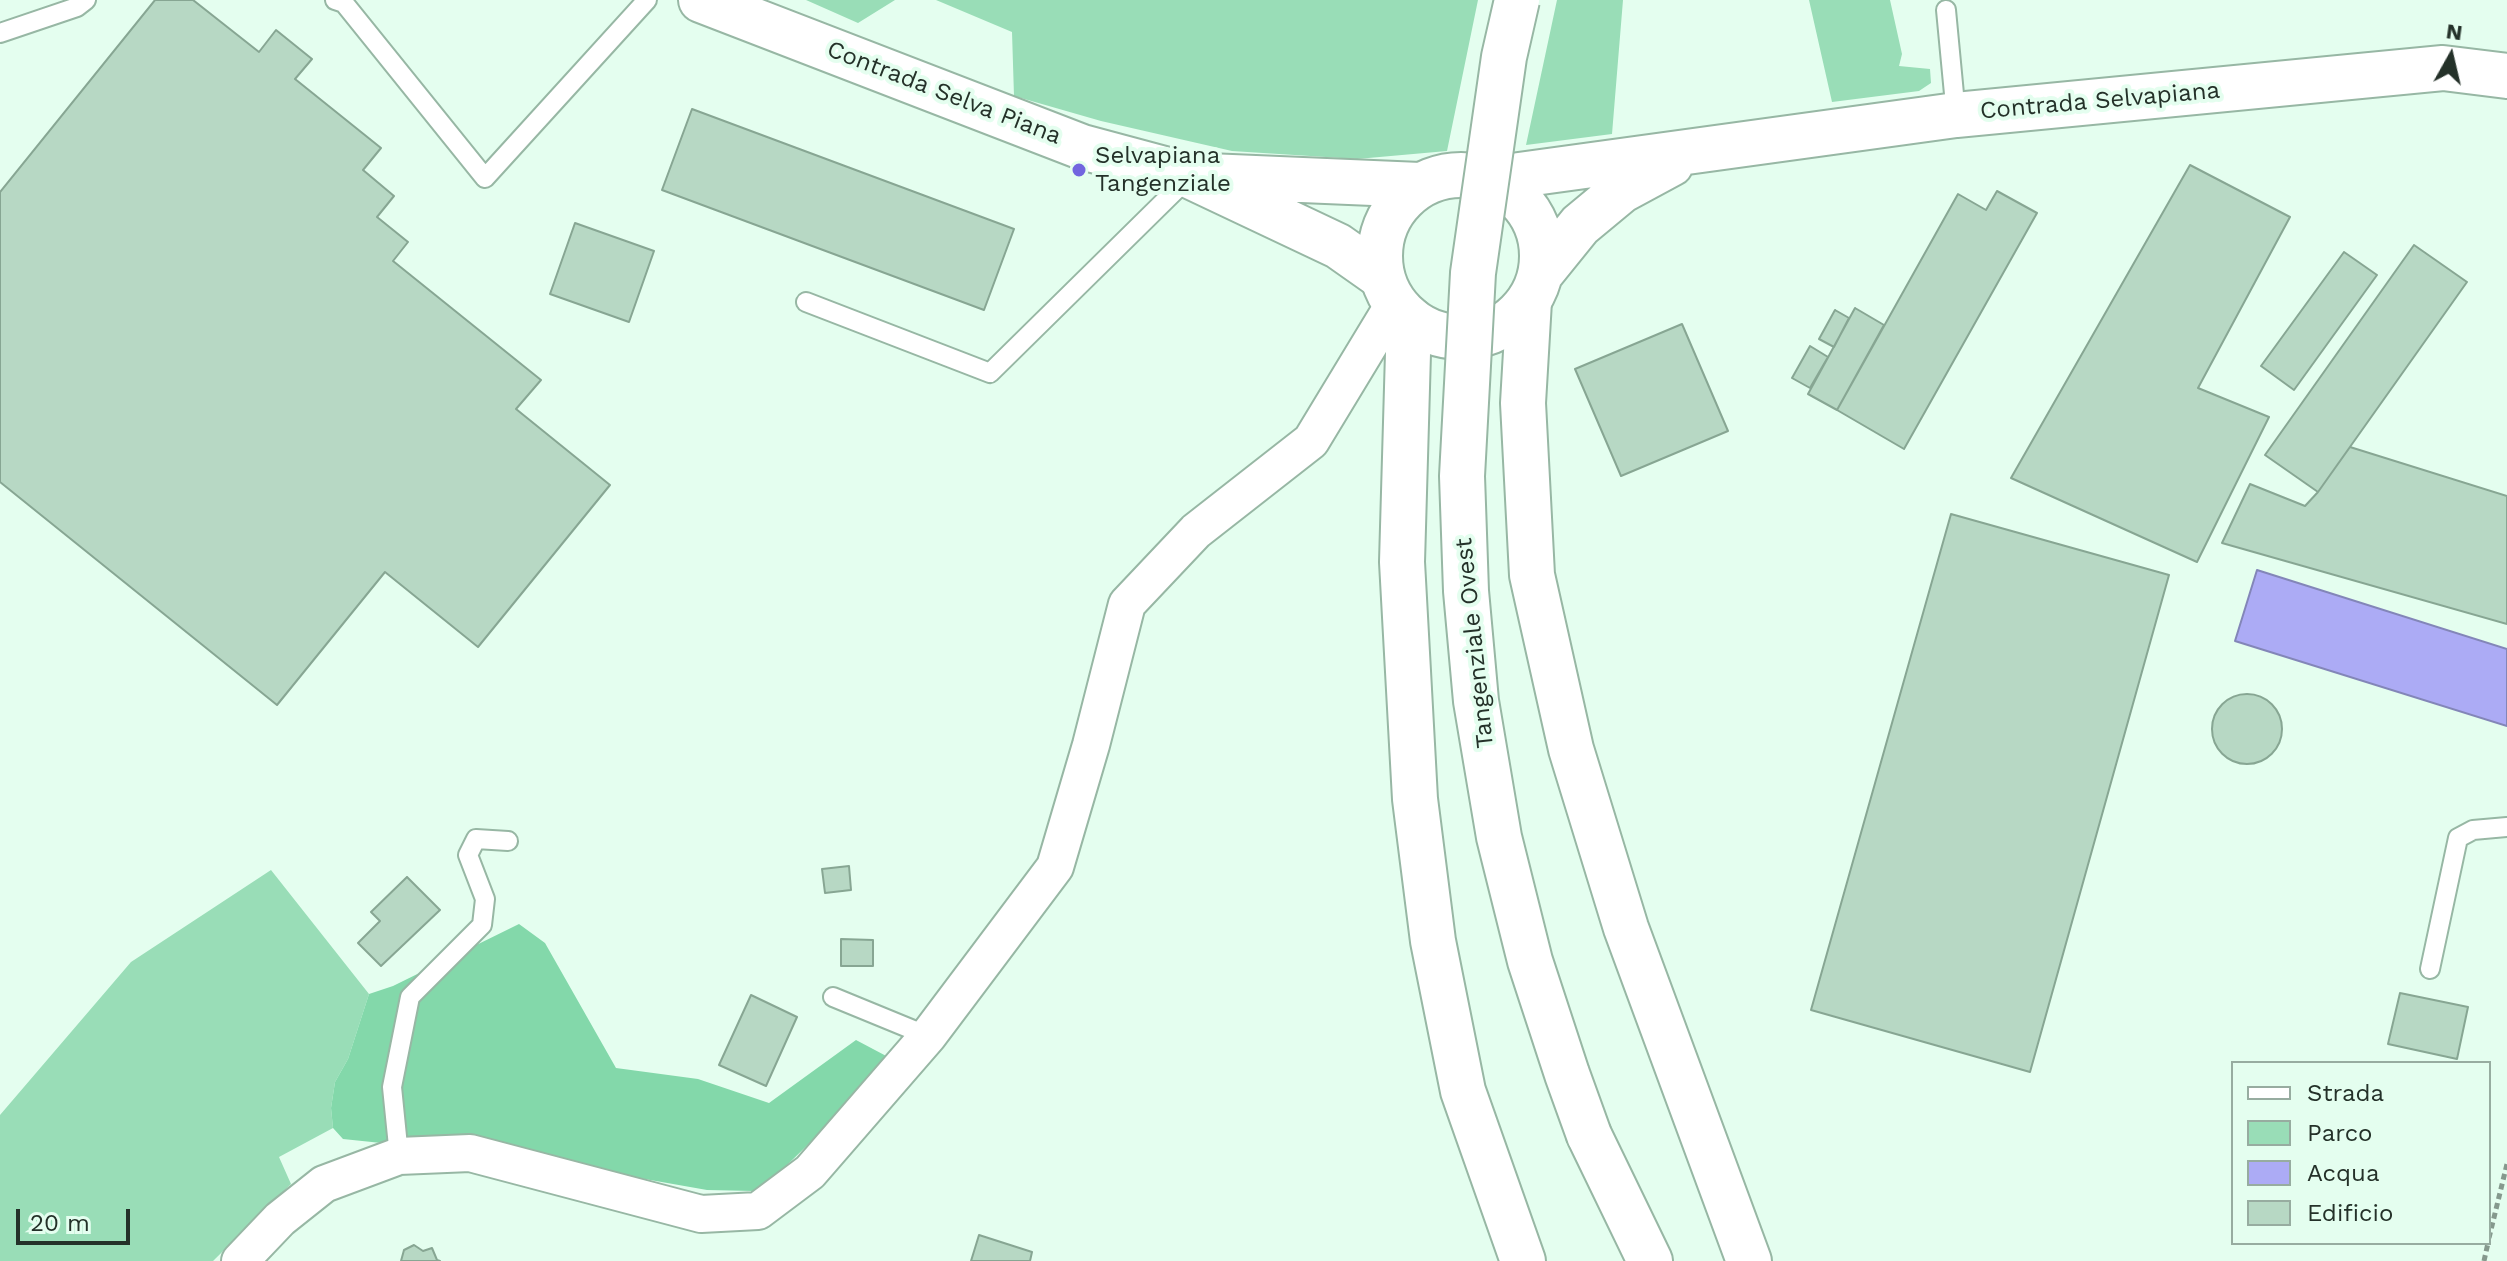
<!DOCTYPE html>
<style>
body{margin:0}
#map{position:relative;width:2507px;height:1261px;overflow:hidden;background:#e4feef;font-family:"Work Sans",sans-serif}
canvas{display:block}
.legend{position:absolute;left:2231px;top:1061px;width:260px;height:184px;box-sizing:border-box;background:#e4feef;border:2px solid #97aca0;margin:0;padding:10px 14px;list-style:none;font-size:24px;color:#243129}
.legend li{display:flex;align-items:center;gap:16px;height:40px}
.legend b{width:40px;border:2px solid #97aca0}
.north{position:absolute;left:2411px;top:16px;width:80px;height:80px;-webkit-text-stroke:6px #e4feef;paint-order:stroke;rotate:8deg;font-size:22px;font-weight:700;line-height:32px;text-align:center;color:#243129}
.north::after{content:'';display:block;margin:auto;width:28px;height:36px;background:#243129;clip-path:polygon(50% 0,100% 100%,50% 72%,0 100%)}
.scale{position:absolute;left:16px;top:1209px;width:114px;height:36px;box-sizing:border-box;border:4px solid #243129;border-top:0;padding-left:10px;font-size:24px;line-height:28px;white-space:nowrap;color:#243129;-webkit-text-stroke:6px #e4feef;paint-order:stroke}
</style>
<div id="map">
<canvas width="2507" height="1261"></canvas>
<ul class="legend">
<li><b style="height:10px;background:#fff"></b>Strada</li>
<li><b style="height:22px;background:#99ddb7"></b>Parco</li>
<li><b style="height:22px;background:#acabf5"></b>Acqua</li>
<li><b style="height:22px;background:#b7d8c4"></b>Edificio</li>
</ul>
<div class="north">N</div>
<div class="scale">20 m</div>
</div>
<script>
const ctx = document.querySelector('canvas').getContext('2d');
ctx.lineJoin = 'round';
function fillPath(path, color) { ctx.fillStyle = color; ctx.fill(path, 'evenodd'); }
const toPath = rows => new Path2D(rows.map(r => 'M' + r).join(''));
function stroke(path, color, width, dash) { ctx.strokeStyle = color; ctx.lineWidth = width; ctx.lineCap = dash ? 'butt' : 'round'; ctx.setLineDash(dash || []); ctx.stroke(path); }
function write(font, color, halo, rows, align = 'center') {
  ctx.font = font + ' "Work Sans",sans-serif'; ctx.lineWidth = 8; ctx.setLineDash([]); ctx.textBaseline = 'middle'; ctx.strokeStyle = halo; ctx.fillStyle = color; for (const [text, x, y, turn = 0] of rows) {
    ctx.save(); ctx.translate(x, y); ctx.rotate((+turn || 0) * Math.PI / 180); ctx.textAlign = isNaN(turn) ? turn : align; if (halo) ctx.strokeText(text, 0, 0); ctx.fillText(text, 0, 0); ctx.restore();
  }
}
const green = toPath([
 [806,0,895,0,858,23],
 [936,0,1478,0,1447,151,1357,159,1232,151,1101,121,1014,96,1012,32],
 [1557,0,1623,0,1612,134,1526,145],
 [1809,0,1890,0,1902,54,1899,66,1930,69,1931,83,1919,91,1832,102],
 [271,870,369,994,348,1059,335,1082,331,1108,333,1128,279,1157,291,1184,213,1261,0,1261,0,1115,131,962]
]);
const forest = toPath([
 [519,924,545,943,616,1068,698,1079,769,1103,856,1040,890,1058,854,1094,823,1130,786,1166,754,1191,707,1190,639,1178,481,1137,437,1135,391,1144,343,1139,333,1128,331,1108,335,1082,348,1059,369,994,393,986]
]);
const water = toPath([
 [2257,570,2507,649,2507,726,2235,641,2257,570]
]);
const building = toPath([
 [155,0,193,0,259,52,276,30,312,59,295,79,381,148,363,170,394,196,377,217,408,242,393,261,541,380,516,409,610,485,478,647,385,572,277,705,0,482,0,192,155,0],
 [692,109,1014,229,984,310,662,190,692,109],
 [2190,165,2290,217,2198,388,2269,417,2197,562,2011,478,2190,165],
 [1997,191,2037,213,1904,449,1837,410,1958,194,1986,210,1997,191],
 [575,223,654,251,629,322,550,294,575,223],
 [2414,245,2467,282,2318,492,2265,455,2414,245],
 [2344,252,2377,275,2294,390,2261,366,2344,252],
 [1855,308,1884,325,1837,410,1808,394,1855,308],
 [1835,310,1849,318,1834,347,1819,339,1835,310],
 [1682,324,1728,431,1621,476,1575,369,1682,324],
 [1810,346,1828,357,1810,388,1792,378,1810,346],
 [2350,447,2507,496,2507,624,2222,543,2250,484,2305,506,2318,492,2350,447],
 [1951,514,2169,575,2030,1072,1811,1010,1951,514],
 '2212 729a35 35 0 1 1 70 0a35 35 0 1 1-70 0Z',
 [849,866,851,890,825,893,822,869,849,866],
 [407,877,440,910,381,966,358,943,380,921,371,912,407,877],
 [841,939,873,940,873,966,841,966,841,939],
 [2400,993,2468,1007,2457,1059,2388,1044,2400,993],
 [751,995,797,1017,766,1086,719,1065,751,995],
 [979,1235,1032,1252,1030,1261,971,1261,979,1235],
 [414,1245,423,1251,432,1248,437,1260,440,1261,401,1261,404,1250,414,1245]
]);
const path = toPath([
 [2489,1238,2507,1164],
 [2484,1261,2488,1243]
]);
const service = toPath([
 [335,0,344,3,485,178,647,0],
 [1946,10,1956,115],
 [0,33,77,7,86,0],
 [806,302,990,373,1188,178],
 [2430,969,2458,838,2473,830,2507,827],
 [833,997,928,1036],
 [399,1156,392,1087,410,997,482,925,485,899,468,855,476,839,508,841]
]);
const minor = toPath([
 [240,1261,280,1219,324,1184,399,1156,470,1153,701,1214,758,1211,810,1172,928,1036,1055,867,1091,745,1127,604,1196,531,1311,441,1394,304]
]);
const tertiary = toPath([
 [701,0,1082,147,1190,176,1338,246,1382,277],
 [1208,176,1420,185]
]);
const secondary = toPath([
 '1380 256a81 81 0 1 1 162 0a81 81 0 1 1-162 0Z',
 [1490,179,1956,115,2443,68,2507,76],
 [1542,272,1580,225,1621,191,1671,164]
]);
const primary = toPath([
 [1529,301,1523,403,1532,575,1571,749,1626,928,1749,1261],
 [1409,318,1402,562,1415,799,1433,941,1463,1091,1523,1261],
 [1589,1135,1650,1261]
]);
const primaryBridge = toPath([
 [1517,0,1504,57,1473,273,1462,476,1466,591,1476,701,1499,837,1530,961,1567,1074,1589,1135]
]);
const markers = [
 [1079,170,8,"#7265df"]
];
const streetNames = [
 ["Contrada Selva Piana",944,93,21],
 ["Contrada Selvapiana",2100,101,-5],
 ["Tangenziale Ovest",1475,643,-96]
];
const poiNames = [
 ["Selvapiana",1095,156],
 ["Tangenziale",1095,184]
];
fillPath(green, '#99ddb7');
fillPath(forest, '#83d8aa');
fillPath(water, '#acabf5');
stroke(water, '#8386b8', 2);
fillPath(building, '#b7d8c4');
stroke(building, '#87a693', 2);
stroke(service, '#97b7a4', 22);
stroke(minor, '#97b7a4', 40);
stroke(tertiary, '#97b7a4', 48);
stroke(secondary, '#97b7a4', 48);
stroke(primary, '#97b7a4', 48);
stroke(path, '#85998d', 5, [6, 4]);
stroke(service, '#fff', 18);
stroke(minor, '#fff', 36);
stroke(tertiary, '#fff', 44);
stroke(secondary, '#fff', 44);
stroke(primary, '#fff', 44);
stroke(primaryBridge, '#97b7a4', 48, []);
stroke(primaryBridge, '#fff', 44);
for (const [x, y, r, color] of markers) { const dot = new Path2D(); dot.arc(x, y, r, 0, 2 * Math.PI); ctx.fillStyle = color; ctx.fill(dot); stroke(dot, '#e4feef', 3); }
write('24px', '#243129', '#e4feef', streetNames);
write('24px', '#243129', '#e4feef', poiNames, 'left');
</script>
